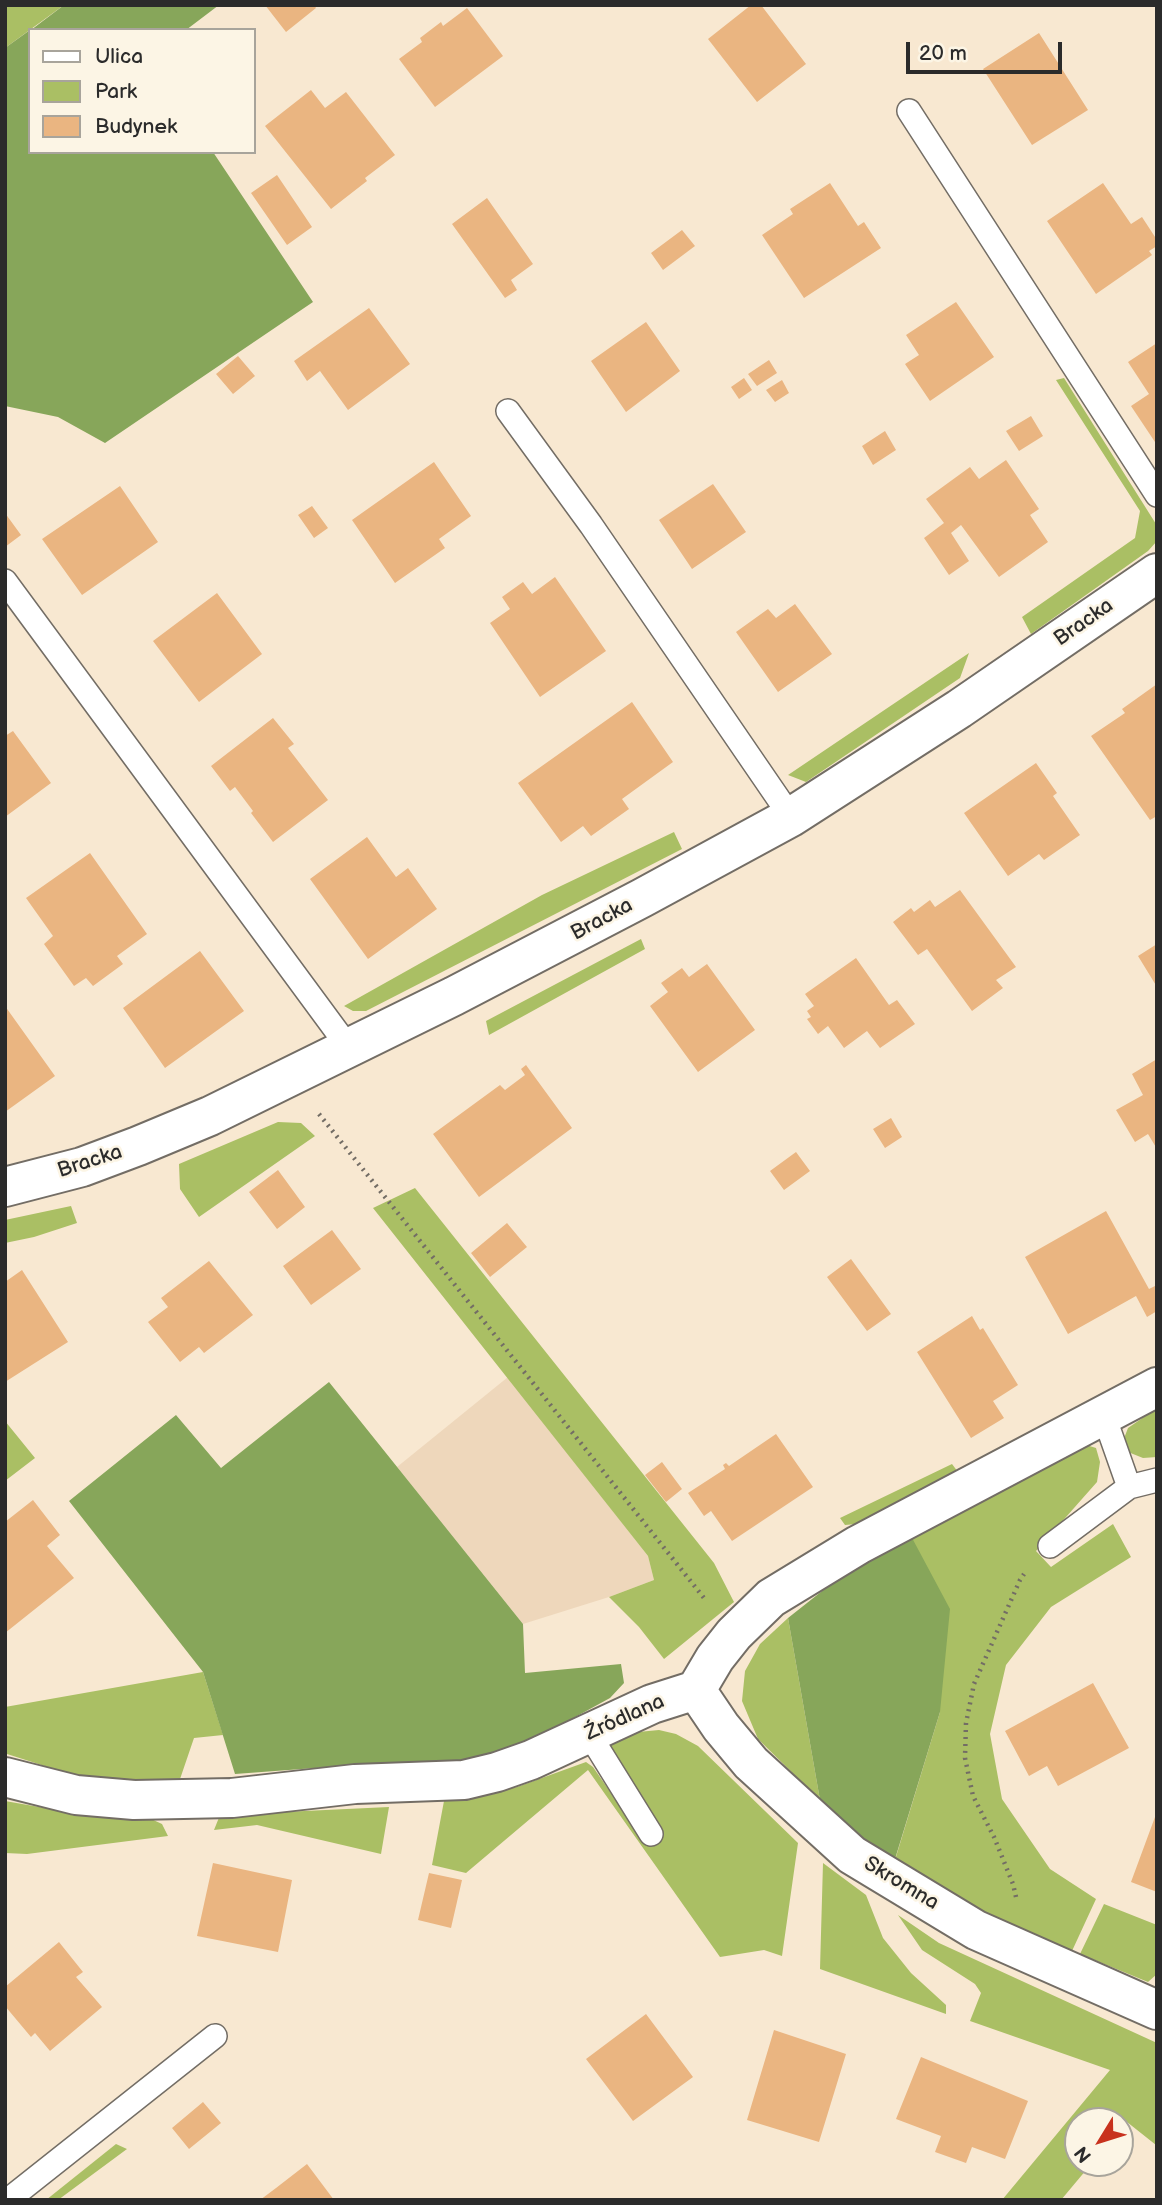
<!DOCTYPE html>
<meta charset="utf-8">
<style>
body{margin:0}
#map{position:relative;width:1162px;height:2205px;overflow:hidden;background:#f8e8d1;font-family:"Balsamiq Sans",sans-serif}
canvas{display:block}
.frame{position:absolute;inset:0;border:7px solid #2b2b2b;pointer-events:none}
.legend{position:absolute;left:28px;top:28px;width:228px;height:126px;box-sizing:border-box;background:#fcf5e5;border:2px solid #a8a49b;margin:0;padding:9px 12px;list-style:none;font-size:21px;color:#2b2b2b}
.legend li{display:flex;align-items:center;gap:14px;height:35px}
.legend b{width:35px;border:2px solid #a8a49b}
.north{position:absolute;left:1064px;top:2107px;width:70px;height:70px;box-sizing:border-box;background:#fcf5e5;border:2px solid #a8a49b;border-radius:50%;rotate:232deg;font-size:19px;font-weight:700;line-height:28px;text-align:center;color:#2b2b2b}
.north::after{content:'';display:block;margin:auto;width:24px;height:32px;background:#c8321e;clip-path:polygon(50% 0,100% 100%,50% 72%,0 100%)}
.scale{position:absolute;left:906px;top:42px;width:156px;height:32px;box-sizing:border-box;border:4px solid #2b2b2b;border-top:0;padding-left:9px;font-size:21px;line-height:24px;white-space:nowrap;color:#2b2b2b;-webkit-text-stroke:5px #fcf5e5;paint-order:stroke}
</style>
<div id="map">
<canvas width="1162" height="2205"></canvas>
<div class="frame"></div>
<ul class="legend">
<li><b style="height:9px;background:#fff"></b>Ulica</li>
<li><b style="height:19px;background:#aabf64"></b>Park</li>
<li><b style="height:19px;background:#eab581"></b>Budynek</li>
</ul>
<div class="north">N</div>
<div class="scale">20 m</div>
</div>
<script>
const ctx = document.querySelector('canvas').getContext('2d');
ctx.lineJoin = 'round';
function fillPath(path, color) { ctx.fillStyle = color; ctx.fill(path, 'evenodd'); }
const toPath = rows => new Path2D(rows.map(r => 'M' + r).join(''));
function stroke(path, color, width, dash) { ctx.strokeStyle = color; ctx.lineWidth = width; ctx.lineCap = dash ? 'butt' : 'round'; ctx.setLineDash(dash || []); ctx.stroke(path); }
function write(font, color, halo, rows, align = 'center') {
  ctx.font = font + ' "Balsamiq Sans",sans-serif'; ctx.lineWidth = 5; ctx.setLineDash([]); ctx.textBaseline = 'middle'; ctx.strokeStyle = halo; ctx.fillStyle = color; for (const [text, x, y, turn = 0] of rows) {
    ctx.save(); ctx.translate(x, y); ctx.rotate((+turn || 0) * Math.PI / 180); ctx.textAlign = isNaN(turn) ? turn : align; if (halo) ctx.strokeText(text, 0, 0); ctx.fillText(text, 0, 0); ctx.restore();
  }
}
const built = toPath([
 [508,1377,648,1556,654,1580,609,1597,523,1624,397,1467]
]);
const green = toPath([
 [5,5,64,5,5,48],
 [1064,378,1156,524,1157,541,1148,551,1031,634,1022,617,1135,538,1140,511,1056,380],
 [969,653,960,678,806,782,788,775],
 [674,832,682,849,366,1011,353,1011,344,1006,542,895],
 [641,939,645,949,489,1035,486,1021],
 [278,1122,301,1123,315,1136,199,1217,180,1189,179,1164],
 [415,1188,714,1563,734,1602,664,1659,639,1627,609,1597,654,1580,648,1556,373,1208],
 [71,1206,77,1223,34,1237,5,1243,5,1220],
 [1157,1408,1157,1457,1143,1458,1128,1452,1123,1441,1128,1428],
 [5,1421,35,1458,5,1481],
 [1083,1444,1096,1448,1100,1462,1097,1482,1036,1551,1051,1567,1113,1524,1131,1557,1051,1607,1006,1665,990,1734,1002,1799,1050,1869,1096,1899,1072,1951,973,1908,895,1860,940,1712,911,1536],
 [952,1464,958,1472,856,1524,845,1525,840,1518],
 [788,1618,820,1800,758,1739,742,1701,745,1671,760,1644],
 [203,1672,223,1735,194,1738,179,1782,125,1783,73,1775,7,1754,5,1707],
 [659,1730,676,1734,698,1746,798,1843,782,1956,764,1950,720,1957,588,1770,466,1873,432,1865,444,1801,517,1787,586,1762,593,1767,647,1845,662,1837,617,1765,609,1747,616,1740,638,1732],
 [5,1801,45,1808,149,1818,162,1824,168,1836,27,1854,5,1853],
 [389,1807,381,1854,257,1825,214,1830,220,1815],
 [823,1863,866,1895,883,1938,911,1973,946,2005,946,2014,820,1969],
 [1104,1904,1157,1925,1157,1974,1148,1982,1080,1954],
 [898,1915,939,1943,1157,2043,1156,2145,1127,2122,1120,2130,1120,2121,1078,2121,1078,2163,1092,2163,1061,2200,1002,2200,1110,2070,970,2021,981,1993,975,1984,922,1950],
 [116,2144,127,2149,58,2200,46,2200]
]);
const forest = toPath([
 [64,5,219,5,186,30,31,30],
 [30,30,30,152,213,152,313,302,105,443,58,417,5,406,5,48],
 [329,1382,523,1624,525,1673,621,1664,624,1683,610,1698,546,1733,504,1751,459,1762,355,1765,235,1774,203,1672,69,1501,176,1415,221,1468],
 [911,1536,950,1609,940,1712,895,1859,858,1837,820,1800,788,1618,831,1584]
]);
const building = toPath([
 [265,5,314,5,316,8,286,32],
 [751,5,761,5,806,64,757,102,708,39],
 [467,8,503,56,435,107,399,59,422,42,420,38,441,22,443,26],
 [1039,33,1088,110,1032,145,983,69],
 [311,90,325,108,346,92,395,155,365,178,367,181,331,209,265,126],
 [277,175,312,227,287,245,251,193],
 [830,183,858,226,864,222,881,248,804,298,762,235,793,214,790,209],
 [1103,183,1131,224,1142,217,1157,240,1157,246,1149,251,1152,255,1096,294,1047,221],
 [487,198,533,264,511,280,517,290,505,298,452,224],
 [682,230,695,246,663,270,651,253],
 [956,302,994,357,930,401,905,364,919,355,906,335],
 [369,308,410,364,348,410,320,371,307,381,294,361],
 [646,322,680,371,626,412,591,361],
 [1157,343,1157,445,1131,406,1149,394,1128,362],
 [238,356,255,376,233,394,216,374],
 [769,360,777,373,757,386,748,374],
 [744,378,752,390,739,399,731,387],
 [782,380,789,393,775,402,766,390],
 [1031,416,1043,436,1019,451,1006,431],
 [885,431,896,450,873,465,862,446],
 [1006,460,1039,509,1030,515,1048,542,999,577,961,525,951,533,969,561,949,575,924,538,944,523,926,499,970,467,979,479],
 [434,462,471,516,439,539,445,548,395,583,352,520],
 [713,484,746,532,692,569,659,520],
 [120,486,158,542,82,595,42,539],
 [312,506,328,528,314,538,298,515],
 [5,513,21,535,5,547],
 [555,577,606,651,540,697,490,623,510,609,502,597,523,582,532,594],
 [217,593,262,654,199,702,153,641],
 [795,604,832,654,778,692,736,632,768,609,776,618],
 [1157,684,1157,816,1150,820,1091,736,1125,713,1122,709],
 [632,702,673,762,622,799,629,809,591,836,583,826,561,842,518,783],
 [273,718,294,744,288,748,328,800,273,842,251,813,253,811,235,787,230,791,211,766],
 [13,731,51,783,5,817,5,736],
 [1036,763,1057,793,1053,796,1080,835,1044,860,1039,854,1008,876,964,813],
 [367,837,396,877,408,868,437,909,368,959,310,879],
 [90,853,147,934,117,956,123,964,93,986,86,978,74,986,44,944,53,936,26,898],
 [960,890,1016,967,996,980,1003,988,972,1011,927,949,918,955,893,922,911,908,914,912,930,900,935,907],
 [1157,944,1157,987,1138,956],
 [200,951,244,1011,165,1068,123,1008],
 [856,958,889,1005,897,1000,915,1024,880,1048,867,1031,844,1048,828,1026,818,1034,807,1019,811,1017,807,1011,814,1006,805,994],
 [707,964,755,1030,698,1072,650,1006,668,992,661,983,682,968,689,977],
 [5,1006,55,1076,5,1112],
 [1157,1059,1157,1149,1148,1134,1135,1142,1116,1110,1143,1095,1132,1074],
 [526,1065,572,1128,479,1197,433,1134,500,1085,505,1090,525,1075,521,1069],
 [891,1118,902,1137,885,1148,873,1129],
 [796,1152,810,1171,784,1190,770,1171],
 [278,1170,305,1207,277,1229,249,1192],
 [1106,1211,1149,1289,1157,1285,1157,1311,1147,1317,1136,1296,1068,1334,1025,1257],
 [507,1223,527,1247,490,1277,471,1253],
 [332,1230,361,1269,311,1305,283,1266],
 [851,1259,891,1314,867,1331,827,1277],
 [209,1261,253,1315,204,1353,199,1347,180,1362,148,1322,168,1307,161,1298],
 [22,1270,68,1342,5,1382,5,1282],
 [972,1316,980,1330,983,1328,1018,1385,993,1401,1004,1418,971,1438,917,1352],
 [776,1434,813,1487,732,1541,711,1511,704,1516,688,1493,725,1469,723,1465,726,1463,729,1466],
 [662,1462,682,1489,666,1502,645,1475],
 [33,1500,60,1535,47,1546,74,1578,5,1633,5,1522],
 [1093,1683,1129,1748,1058,1786,1047,1766,1029,1776,1005,1731],
 [1155,1817,1157,1818,1157,1892,1131,1882],
 [213,1863,292,1880,278,1952,197,1936],
 [429,1873,462,1880,451,1928,418,1920],
 [59,1942,83,1972,76,1977,102,2007,50,2051,35,2033,31,2037,5,2006,5,1987],
 [646,2014,693,2077,633,2121,586,2059],
 [774,2030,846,2054,819,2142,747,2120],
 [921,2057,1028,2101,1005,2159,972,2147,966,2163,935,2152,941,2136,896,2119],
 [203,2102,221,2123,189,2149,172,2128],
 [307,2164,334,2200,260,2200,276,2188]
]);
const path = toPath([
 [319,1114,704,1598],
 [1016,1897,1013,1884,994,1837,973,1796,965,1758,966,1723,974,1684,1020,1580,1024,1574]
]);
const service = toPath([
 [909,111,1157,495],
 [508,411,591,525,791,817],
 [5,581,349,1048],
 [1129,1487,1157,1480],
 [1050,1546,1129,1487,1104,1416],
 [589,1734,651,1834],
 [8,2200,215,2036]
]);
const minor = toPath([
 [5,1187,82,1167,138,1146,210,1116,454,996,642,898,791,817,959,709,1157,573],
 [696,1690,721,1727,751,1763,852,1855,976,1930,1157,2010],
 [5,1777,76,1795,134,1800,232,1798,355,1784,464,1780,497,1772,531,1760,652,1704,696,1690,715,1658,734,1634,771,1598,858,1545,1157,1387]
]);
const streetNames = [
 ["Bracka",1084,623,-35],
 ["Bracka",602,920,-28],
 ["Bracka",90,1162,-18],
 ["Źródlana",625,1718,-24],
 ["Skromna",901,1884,31]
];
fillPath(built, '#eed7bb');
fillPath(green, '#aabf64');
fillPath(forest, '#87a65a');
fillPath(building, '#eab581');
stroke(service, '#736d65', 26);
stroke(minor, '#736d65', 42);
stroke(path, '#736d65', 4.5, [2, 5]);
stroke(service, '#fff', 23);
stroke(minor, '#fff', 38);
write('21px', '#2b2b2b', '#fcf5e5', streetNames);
</script>
